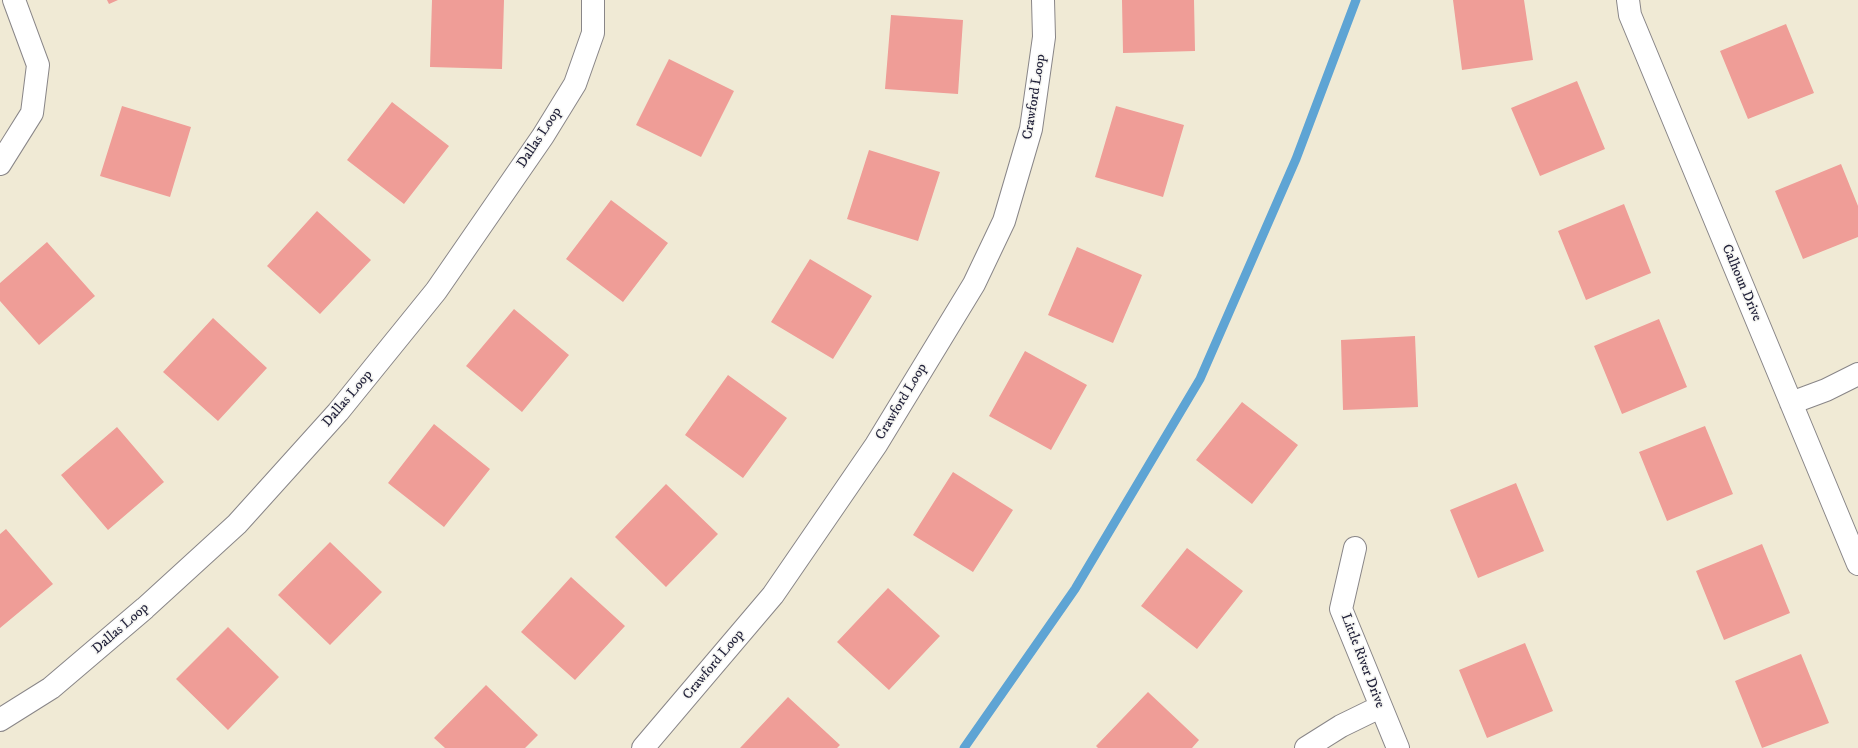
<!DOCTYPE html>
<style>
body{margin:0}
canvas{display:block;background:#f0ead5}
</style>
<canvas width="1858" height="748"></canvas>
<script>
const ctx = document.querySelector('canvas').getContext('2d');
ctx.lineJoin = 'round';
const toPath = rows => new Path2D(rows.map(r => 'M' + r).join(''));
function stroke(path, color, width, dash) { ctx.strokeStyle = color; ctx.lineWidth = width; ctx.lineCap = dash ? 'butt' : 'round'; ctx.setLineDash(dash || []); ctx.stroke(path); }
function fillPath(path, color) { ctx.fillStyle = color; ctx.fill(path, 'evenodd'); }
function write(font, color, halo, rows, align = 'center') {
  ctx.font = font + ' "IM FELL DW Pica",serif'; ctx.lineWidth = 3; ctx.setLineDash([]); ctx.textBaseline = 'middle'; ctx.strokeStyle = halo; ctx.fillStyle = color; for (const [text, x, y, turn = 0] of rows) {
    ctx.save(); ctx.translate(x, y); ctx.rotate((+turn || 0) * Math.PI / 180); ctx.textAlign = isNaN(turn) ? turn : align; if (halo) ctx.strokeText(text, 0, 0); ctx.fillText(text, 0, 0); ctx.restore();
  }
}
const stream = toPath([
 [964,748,1075,589,1200,379,1296,159,1356,0]
]);
const building = toPath([
 [107,0,118,0,109,4],
 [432,0,504,0,502,69,430,67],
 [1122,0,1194,0,1195,51,1123,53],
 [1453,0,1524,0,1533,60,1462,70],
 [891,15,963,20,958,94,885,89],
 [1786,24,1814,93,1748,119,1720,51],
 [669,59,734,91,701,157,636,125],
 [1577,81,1605,149,1540,176,1511,108],
 [392,102,449,146,404,204,347,160],
 [122,106,191,127,170,197,100,176],
 [1116,106,1184,125,1163,197,1095,177],
 [869,150,940,172,918,241,847,219],
 [1841,164,1858,206,1858,237,1803,259,1775,191],
 [611,200,668,243,623,302,566,259],
 [1624,204,1651,273,1586,300,1558,231],
 [317,211,371,260,320,314,267,266],
 [47,242,95,296,39,345,0,301,0,283],
 [1077,247,1142,275,1113,343,1048,315],
 [810,259,872,296,833,359,771,322],
 [514,309,569,355,522,412,466,366],
 [213,318,267,368,218,421,163,372],
 [1659,319,1687,387,1622,414,1594,346],
 [1415,336,1418,407,1343,410,1341,340],
 [1025,351,1087,385,1051,450,989,416],
 [728,375,787,418,743,478,685,435],
 [1242,402,1298,445,1252,504,1196,460],
 [434,424,490,469,444,527,388,483],
 [1705,426,1733,494,1667,521,1639,452],
 [117,427,164,482,108,530,61,475],
 [953,472,1013,510,973,572,913,535],
 [1516,483,1544,551,1478,578,1450,510],
 [666,484,718,534,666,587,615,537],
 [6,529,53,584,0,628,0,534],
 [330,542,382,592,330,645,278,595],
 [1762,544,1790,613,1724,640,1696,571],
 [1187,548,1243,591,1197,649,1141,606],
 [571,577,625,626,575,680,521,632],
 [888,588,940,636,889,690,837,642],
 [228,627,279,677,228,730,176,679],
 [1525,643,1553,711,1487,738,1459,670],
 [1801,654,1829,723,1762,748,1735,681],
 [486,685,538,735,525,748,445,748,434,738],
 [1148,692,1199,740,1192,748,1098,748,1096,746],
 [788,697,840,745,837,748,740,748]
]);
const street = toPath([
 [1628,0,1630,15,1858,564],
 [0,164,32,113,38,65,14,0],
 [1791,403,1826,390,1858,374],
 [1355,548,1341,609,1398,748],
 [0,720,51,688,145,608,237,524,338,412,436,291,543,136,575,84,593,33,593,0],
 [643,748,773,595,876,445,974,284,1004,221,1031,129,1044,37,1043,0],
 [1306,748,1341,726,1380,707]
]);
const streetNames = [
 ["Crawford Loop",1035,97,-81],
 ["Dallas Loop",540,138,-57],
 ["Calhoun Drive",1741,283,67],
 ["Dallas Loop",348,399,-50],
 ["Crawford Loop",902,402,-59],
 ["Dallas Loop",121,629,-41],
 ["Little River Drive",1362,661,69],
 ["Crawford Loop",714,665,-50]
];
stroke(stream, '#5ea4d4', 9);
fillPath(building, '#ef9d97');
stroke(street, '#898688', 24);
stroke(street, '#fff', 22);
write('14px', '#22223b', '#f6f6f2', streetNames);
</script>
